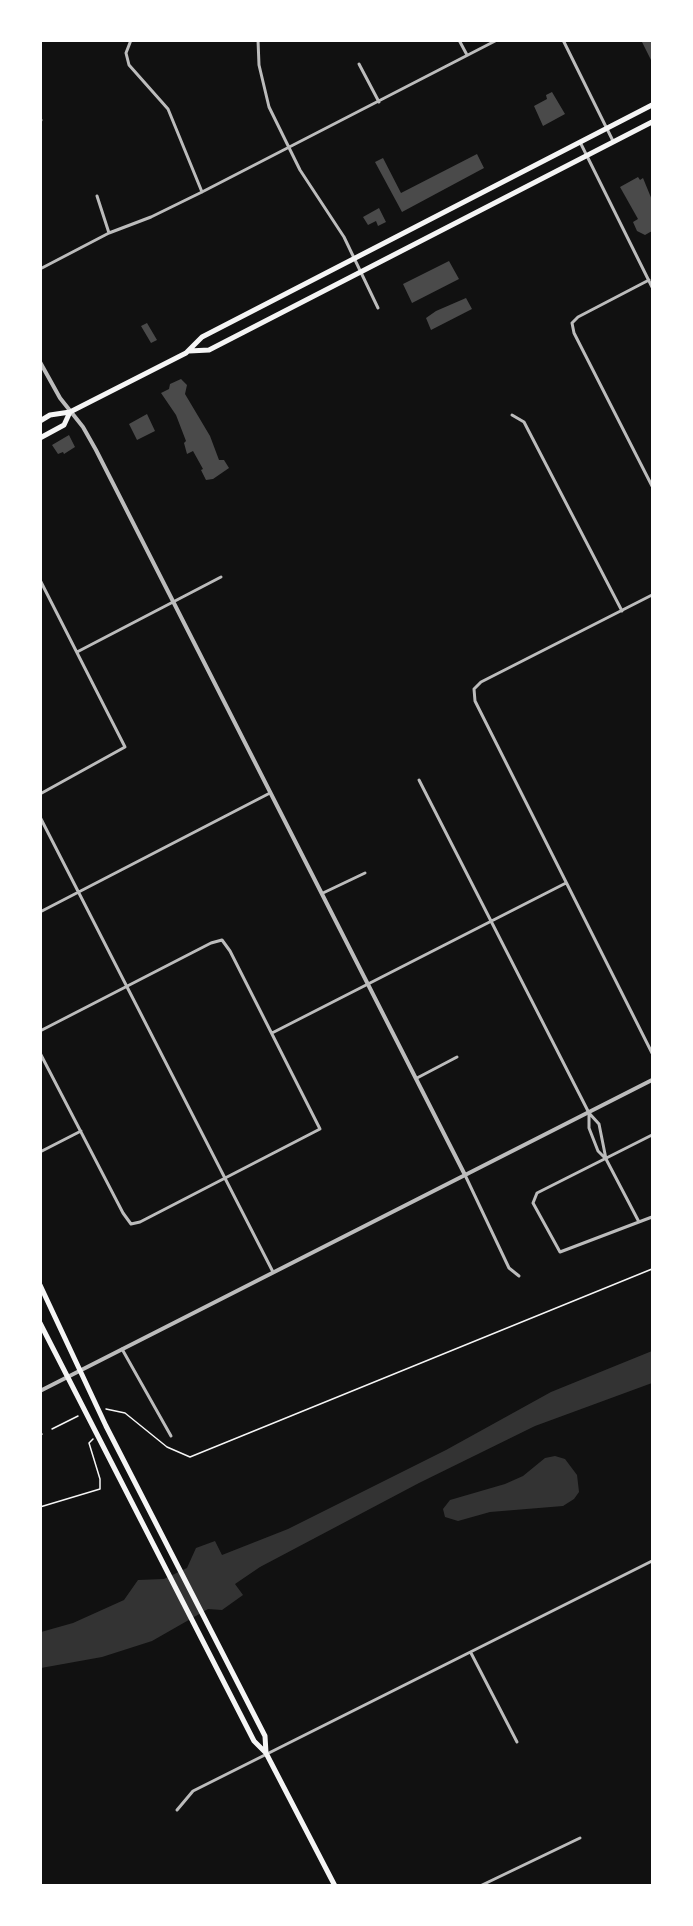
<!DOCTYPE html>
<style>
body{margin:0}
#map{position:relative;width:693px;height:1926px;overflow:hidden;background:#111;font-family:Helvetica,sans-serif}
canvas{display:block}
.frame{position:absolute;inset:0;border:42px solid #fff;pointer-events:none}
</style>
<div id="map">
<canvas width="693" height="1926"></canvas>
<div class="frame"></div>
</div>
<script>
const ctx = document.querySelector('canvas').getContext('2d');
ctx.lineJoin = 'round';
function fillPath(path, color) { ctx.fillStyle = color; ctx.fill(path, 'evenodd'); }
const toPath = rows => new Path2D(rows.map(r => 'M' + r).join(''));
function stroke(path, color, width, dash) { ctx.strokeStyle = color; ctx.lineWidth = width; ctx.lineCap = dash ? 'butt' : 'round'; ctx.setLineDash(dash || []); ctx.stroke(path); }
const water = toPath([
 [652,1351,652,1383,535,1426,419,1483,260,1567,235,1584,243,1595,222,1610,208,1609,152,1641,102,1657,41,1668,41,1632,73,1623,124,1600,138,1580,164,1579,187,1568,196,1548,215,1541,222,1555,288,1529,446,1450,551,1392],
 [555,1456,565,1459,577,1475,579,1492,574,1499,563,1506,490,1512,458,1521,445,1517,443,1509,450,1500,505,1484,523,1476,545,1458]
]);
const building = toPath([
 [645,40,652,40,652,62,642,42],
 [552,92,565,114,543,126,534,106,547,99,546,95],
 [477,154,484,168,402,212,375,162,383,158,401,193],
 [638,177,640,180,643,178,652,200,652,231,645,235,637,231,633,222,638,219,620,187],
 [379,208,386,222,378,226,376,221,368,225,363,217],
 [449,261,459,279,412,303,403,284],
 [466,298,472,309,431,330,426,318,436,311],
 [147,323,157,340,151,343,141,326],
 [181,379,187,385,185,394,210,436,219,460,224,460,229,468,213,479,206,480,201,470,203,469,193,451,187,454,184,443,186,441,176,415,161,393,169,389,170,384],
 [147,414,155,431,137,440,129,424],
 [69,435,75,447,64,454,63,452,58,454,52,445]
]);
const path = toPath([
 [106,1409,125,1413,167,1447,190,1457,652,1269],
 [52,1429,78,1416],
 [40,1435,42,1434],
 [40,1507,100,1489,100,1479,89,1443,93,1439]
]);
const minor = toPath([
 [131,40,126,53,129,65,168,109,202,192],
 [258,40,259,65,269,107,300,170,344,237,378,308],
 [459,40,467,55],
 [563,40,613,141],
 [359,64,379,102],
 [40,120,41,120],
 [580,142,652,287],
 [97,196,109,233],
 [40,269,109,233,151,217,202,192,497,40],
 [649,280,578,317,572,323,574,333,652,486],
 [512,415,524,422,622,611],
 [40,580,125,747,40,794],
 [652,595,481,682,474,689,475,701,652,1053],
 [77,652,221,577],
 [419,780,589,1113,599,1124,606,1159],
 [40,817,273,1272],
 [323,893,365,873],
 [40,912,270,793],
 [40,1031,211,943,222,940,230,951,320,1129,140,1222,131,1224,123,1213,40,1053],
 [272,1033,566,883],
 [417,1078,457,1057],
 [589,1114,589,1128,598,1151,606,1159,639,1222],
 [652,1135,537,1193,533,1203,560,1252,652,1217],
 [40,1152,81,1131],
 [465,1175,509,1268,519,1276],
 [122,1349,171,1436],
 [471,1653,517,1742],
 [177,1810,193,1791,652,1561],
 [480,1886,580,1838]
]);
const tertiary = toPath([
 [40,362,60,398,83,427,96,450,465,1175],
 [40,1391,652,1080]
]);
const primary = toPath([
 [189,351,209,350,652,122],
 [40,421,50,415,70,412,186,353,202,337,652,105],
 [40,438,64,425,70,412],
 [40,1285,106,1426,265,1736,266,1753],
 [40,1323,254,1741,266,1753,335,1886]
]);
fillPath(water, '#333');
fillPath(building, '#4a4a4a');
stroke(path, '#f5f5f5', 1.5);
stroke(minor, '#bcbcbc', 3);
stroke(tertiary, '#bcbcbc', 4);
stroke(primary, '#f5f5f5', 5);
</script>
